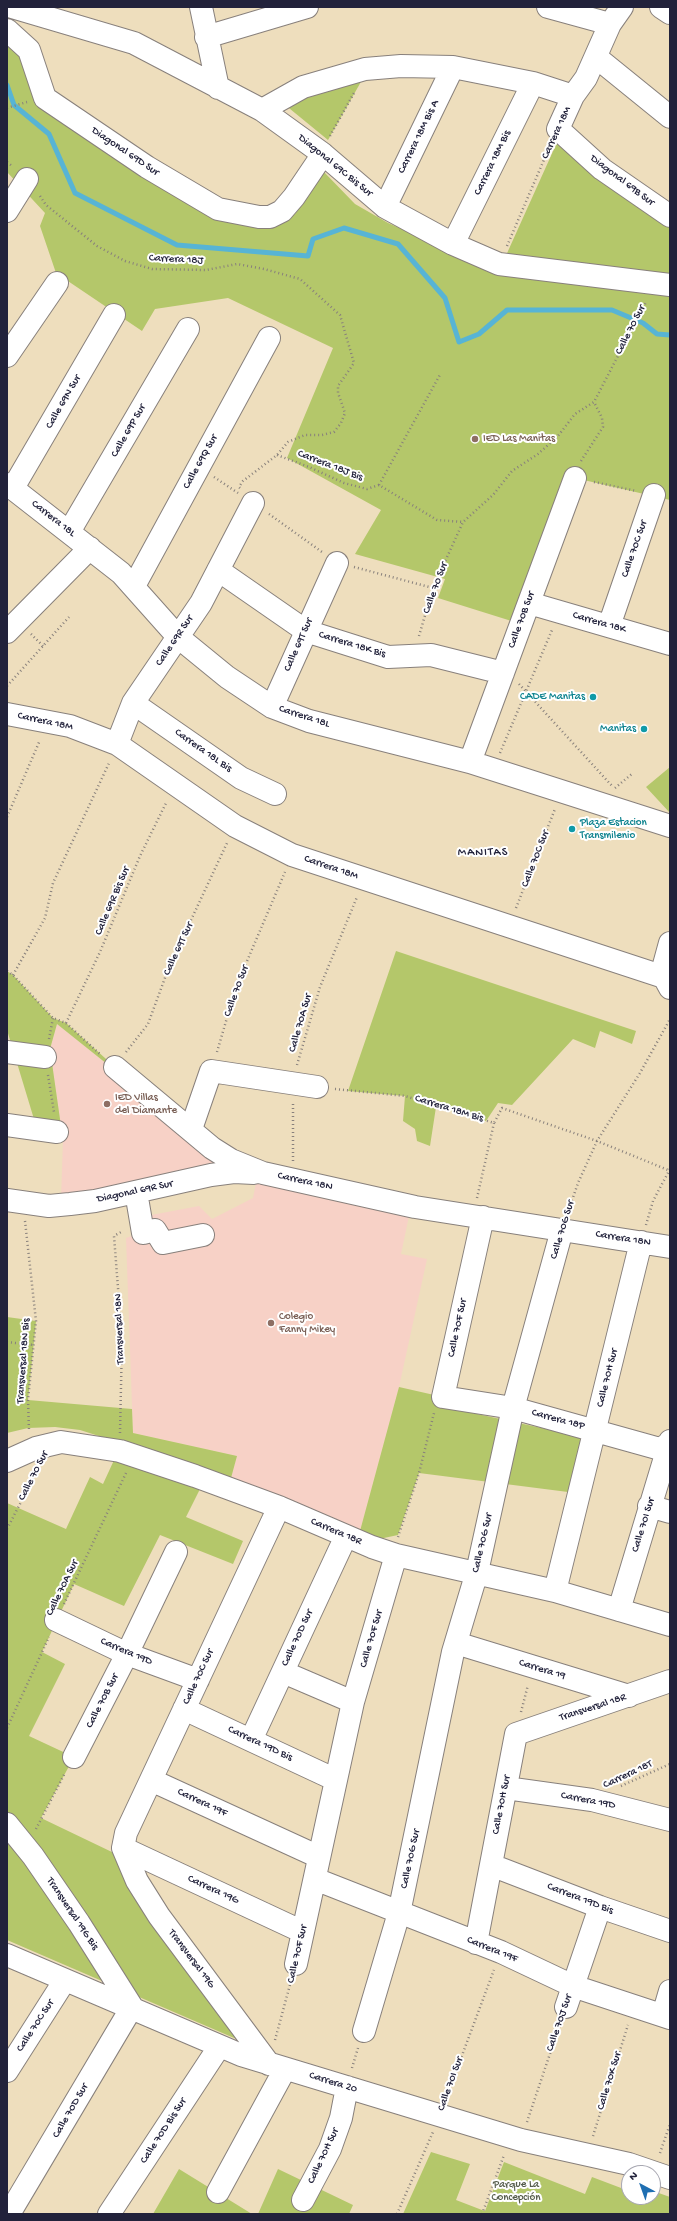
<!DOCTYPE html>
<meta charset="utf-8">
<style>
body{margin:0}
#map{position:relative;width:677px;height:2221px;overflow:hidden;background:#eedebd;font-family:"Gochi Hand",sans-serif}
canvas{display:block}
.frame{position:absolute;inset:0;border:8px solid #22223b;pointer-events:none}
.north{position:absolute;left:621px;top:2165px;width:40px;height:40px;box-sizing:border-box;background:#fff;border:1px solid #a7a7b1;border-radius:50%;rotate:319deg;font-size:11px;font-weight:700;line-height:16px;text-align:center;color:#22223b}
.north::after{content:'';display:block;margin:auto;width:14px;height:18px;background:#1f6fb2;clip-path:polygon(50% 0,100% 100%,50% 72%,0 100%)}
</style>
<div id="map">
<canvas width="677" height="2221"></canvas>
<div class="frame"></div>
<div class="north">N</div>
</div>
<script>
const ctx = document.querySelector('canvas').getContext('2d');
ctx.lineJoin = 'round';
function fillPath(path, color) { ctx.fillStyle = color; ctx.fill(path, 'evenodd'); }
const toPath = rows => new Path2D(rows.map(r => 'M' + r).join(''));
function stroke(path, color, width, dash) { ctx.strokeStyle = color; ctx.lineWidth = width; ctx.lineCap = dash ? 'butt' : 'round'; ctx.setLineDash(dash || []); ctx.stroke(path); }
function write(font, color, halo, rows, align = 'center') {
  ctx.font = font + ' "Gochi Hand",sans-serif'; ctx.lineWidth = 4; ctx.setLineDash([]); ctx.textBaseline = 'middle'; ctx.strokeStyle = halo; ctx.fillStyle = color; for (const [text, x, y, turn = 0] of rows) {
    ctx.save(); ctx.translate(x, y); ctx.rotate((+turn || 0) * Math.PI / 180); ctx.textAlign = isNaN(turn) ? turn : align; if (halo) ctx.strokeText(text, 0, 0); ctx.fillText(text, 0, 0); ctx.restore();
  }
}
const built = toPath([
 [57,1024,112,1068,230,1161,61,1199,63,1140,50,1049],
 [256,1183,409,1216,401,1254,427,1259,399,1387,360,1531,231,1478,237,1456,133,1433,126,1238,149,1230,146,1216,199,1206,212,1219,253,1198]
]);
const green = toPath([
 [7,40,34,72,112,151,279,224,295,214,323,171,355,204,388,223,499,271,559,138,670,223,670,500,575,478,521,624,438,598,445,579,355,554,381,510,287,458,333,348,228,298,155,309,142,331,56,273,40,226,45,213,7,172],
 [362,80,328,140,284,104],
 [670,767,670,813,646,787],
 [396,951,636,1031,632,1044,600,1031,595,1048,573,1039,512,1105,498,1103,486,1121,436,1107,430,1146,417,1141,415,1129,403,1121,405,1096,348,1091],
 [7,971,13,975,53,1018,66,1023,115,1067,112,1068,57,1024,50,1049,63,1140,40,1139,7,1030],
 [7,1317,36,1321,28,1400,132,1409,133,1433,237,1456,231,1478,80,1430,55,1427,28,1428,7,1433],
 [399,1387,443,1397,436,1405,583,1437,568,1492,419,1473,398,1535,379,1539,360,1531],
 [115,1458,200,1489,186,1517,243,1541,233,1564,160,1535,124,1606,74,1584,42,1652,65,1664,29,1736,74,1757,41,1818,114,1853,248,2044,7,1940,7,1503,66,1529,90,1477,103,1484],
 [431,2152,470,2164,456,2200,482,2210,485,2211,504,2162,585,2194,592,2177,629,2191,629,2197,653,2197,653,2191,670,2197,670,2214,403,2214],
 [179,2169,252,2214,153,2214],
 [278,2169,353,2205,349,2214,258,2214]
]);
const stream = toPath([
 [7,85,14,105,49,134,75,193,177,245,308,256,313,239,344,228,398,244,445,298,459,342,479,334,507,310,612,310,643,323,657,334,670,335]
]);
const path = toPath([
 [7,108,27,102],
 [330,136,354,93],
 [7,162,12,166],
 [40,196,46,205,97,246,125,261,152,269,206,270,237,264,264,269,300,279,340,315,354,363,338,386,338,393,345,413,341,423,334,432,322,435,305,435,288,442,277,455,243,481,239,487,241,489],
 [507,246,549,148],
 [277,455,309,467,344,483,367,489,379,485,437,520,463,522],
 [581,461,603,427,602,418,594,402],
 [214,477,238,493],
 [594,482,636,491],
 [379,485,441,373],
 [269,514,322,552],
 [354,567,433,588],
 [31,634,43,646],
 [419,636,433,588,463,522,493,495,512,471,538,454,558,436,575,414,594,402,646,302],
 [519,684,613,787],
 [7,686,69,617],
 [500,753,552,630],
 [615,788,633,773],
 [7,817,40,740],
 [516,908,555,809],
 [7,971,13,975,53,1018,66,1023,101,1055],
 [13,975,45,918,53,883,110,761],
 [66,1023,100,952,140,856,167,801],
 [49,1039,53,1018],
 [126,1052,148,1024,169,967,227,843],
 [217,1052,236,987,285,872],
 [297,1065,320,987,357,897],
 [48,1075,54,1112],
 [335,1089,405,1096,494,1123,502,1108,597,1141,668,1170],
 [293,1161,293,1102],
 [477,1198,494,1123],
 [568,1212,578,1183,597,1141,640,1073,670,1019],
 [25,1221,36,1321,28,1400,29,1431],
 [646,1225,653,1201,670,1169],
 [7,1342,34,1345],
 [120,1433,122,1340,114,1236,123,1231],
 [7,1529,38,1469],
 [398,1537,419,1473,434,1413],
 [64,1604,126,1473],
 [521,1712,528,1685],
 [7,1728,49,1637],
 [621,1786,670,1764],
 [36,1829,65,1773],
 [275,2040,291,1981],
 [352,2068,358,2048],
 [446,2098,494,1970],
 [527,2122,560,2024],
 [593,2136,628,2025],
 [660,2153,670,2124],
 [397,2214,433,2132],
 [482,2214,504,2155]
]);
const minor = toPath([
 [12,7,134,43,262,110,323,154,385,207,453,244,499,264,670,285],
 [201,7,218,88],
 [548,7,610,24],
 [622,7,610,24,586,78,573,96,558,129,602,169,670,216],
 [661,7,670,13],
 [7,30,29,50,45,98,147,167,218,209,259,217,270,217,282,211,294,197,323,154],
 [206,37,307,7],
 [596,57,670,117],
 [262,110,303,87,365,69,401,66,453,67,533,83,573,96],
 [385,207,453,67],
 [7,211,27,179],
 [453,244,533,83],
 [7,356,57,283],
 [7,484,121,573,178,637,227,677,272,707,309,721,470,762,670,826],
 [13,488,114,315],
 [69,532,188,329],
 [218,570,306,631,388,657,431,655,503,673],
 [134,586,269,338],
 [529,603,670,644],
 [609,626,654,495],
 [7,632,90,548],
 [133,703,241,778,275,794],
 [272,707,337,563],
 [7,714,70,726,117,744,235,826,292,855,664,977,670,988],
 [117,744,133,703,201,603,253,503],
 [470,762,575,478],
 [664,977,664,965,670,943],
 [7,1052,45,1057],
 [115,1067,212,1148,231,1160,263,1173,415,1207,670,1247],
 [7,1125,57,1132],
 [191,1129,211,1071,317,1087],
 [136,1192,143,1233,155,1230,163,1243,203,1235],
 [7,1200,49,1206,70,1204,95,1201,211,1175,234,1172,254,1173],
 [483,1217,443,1397,513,1408,660,1449,670,1443],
 [7,1461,36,1448,61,1442,120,1451,195,1476,279,1507,372,1547,396,1555,555,1591,670,1625],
 [649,1506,670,1512],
 [555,1591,641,1242],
 [619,1610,670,1441],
 [56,1620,127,1654,198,1680],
 [456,1643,629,1696],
 [283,1672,353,1702],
 [184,1709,336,1780],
 [251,1740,346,1536],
 [74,1757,127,1654,176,1552],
 [151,1780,319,1857],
 [506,1788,592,1800,670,1820],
 [7,1824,33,1856,79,1923,132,2007],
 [123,1848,303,1932],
 [491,1865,600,1907,670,1931],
 [315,1879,501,1952,573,1986,670,2018],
 [476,1943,516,1734,670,1681],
 [7,1955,241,2055,521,2140,629,2164,670,2178],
 [296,1964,353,1702,396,1555],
 [566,2007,600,1907],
 [663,2015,670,1991],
 [364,2031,399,1913,453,1652,477,1572,513,1408,562,1230],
 [269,2064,159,1916,137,1881,123,1848,126,1833,279,1507],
 [7,2071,65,1980],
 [218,2192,285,2069],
 [303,2200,330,2149,341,2118,347,2087],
 [9,2214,132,2007],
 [109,2214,219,2047]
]);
const markers = [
 [475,439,4,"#8d6e63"],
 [593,697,4,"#0f9aa8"],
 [644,729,4,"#0f9aa8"],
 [572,829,4,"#0f9aa8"],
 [107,1104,4,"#8d6e63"],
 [271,1323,4,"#8d6e63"]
];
const streetNames = [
 ["Carrera 18M",557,133,-65],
 ["Carrera 18M Bis A",419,137,-64],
 ["Diagonal 69D Sur",125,152,34],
 ["Carrera 18M Bis",493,163,-64],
 ["Diagonal 69C Bis Sur",335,166,39],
 ["Diagonal 69B Sur",622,181,37],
 ["Carrera 18J",176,260,3],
 ["Calle 70 Sur",631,330,-63],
 ["Calle 69N Sur",64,402,-60],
 ["Calle 69P Sur",129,431,-60],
 ["Calle 69Q Sur",201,462,-61],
 ["Carrera 18J Bis",330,466,21],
 ["Carrera 18L",53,519,38],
 ["Calle 70C Sur",635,549,-71],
 ["Calle 70 Sur",436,588,-70],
 ["Calle 70B Sur",522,620,-70],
 ["Carrera 18K",599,623,16],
 ["Calle 69R Sur",175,641,-56],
 ["Calle 69T Sur",299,645,-66],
 ["Carrera 18K Bis",352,645,17],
 ["Carrera 18L",304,717,18],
 ["Carrera 18M",45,722,12],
 ["Carrera 18L Bis",203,751,35],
 ["Calle 70C Sur",536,859,-69],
 ["Carrera 18M",331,868,19],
 ["Calle 69R Bis Sur",113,901,-67],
 ["Calle 69T Sur",179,949,-65],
 ["Calle 70 Sur",237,991,-70],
 ["Calle 70A Sur",301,1023,-74],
 ["Carrera 18M Bis",449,1109,17],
 ["Carrera 18N",305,1182,12],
 ["Diagonal 69R Sur",135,1192,-12],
 ["Calle 70G Sur",563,1230,-73],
 ["Carrera 18N",623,1239,9],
 ["Calle 70F Sur",458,1328,-78],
 ["Transversal 18N",120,1329,-92],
 ["Transversal 18N Bis",24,1361,-86],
 ["Calle 70H Sur",608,1378,-76],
 ["Carrera 18P",558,1420,15],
 ["Calle 70 Sur",34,1476,-63],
 ["Calle 70I Sur",644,1525,-73],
 ["Carrera 18R",336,1532,23],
 ["Calle 70G Sur",483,1543,-77],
 ["Calle 70A Sur",63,1588,-64],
 ["Calle 70D Sur",298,1638,-65],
 ["Calle 70F Sur",372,1639,-74],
 ["Carrera 19D",126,1652,23],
 ["Carrera 19",542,1670,17],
 ["Calle 70C Sur",199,1677,-65],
 ["Calle 70B Sur",103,1701,-63],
 ["Transversal 18R",593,1708,-18],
 ["Carrera 19D Bis",260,1744,25],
 ["Carrera 18T",628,1775,-25],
 ["Carrera 19D",588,1801,11],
 ["Carrera 19F",202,1803,25],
 ["Calle 70H Sur",502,1805,-79],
 ["Calle 70G Sur",411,1859,-78],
 ["Carrera 19G",213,1890,25],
 ["Carrera 19D Bis",580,1899,21],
 ["Transversal 19G Bis",72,1914,56],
 ["Carrera 19F",492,1950,22],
 ["Calle 70F Sur",298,1954,-77],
 ["Transversal 19G",191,1959,53],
 ["Calle 70J Sur",560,2023,-71],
 ["Calle 70C Sur",36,2026,-57],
 ["Calle 70K Sur",610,2081,-73],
 ["Carrera 20",333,2083,17],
 ["Calle 70I Sur",451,2084,-70],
 ["Calle 70D Sur",71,2111,-60],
 ["Calle 70D Bis Sur",164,2131,-57],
 ["Calle 70H Sur",324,2156,-65]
];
const educationNames = [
 ["IED Las Manitas",483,439],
 ["IED Villas",115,1098],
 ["del Diamante",115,1111],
 ["Colegio",279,1317],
 ["Fanny Mikey",279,1330]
];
const cultureNames = [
 ["CADE Manitas",585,697],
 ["Manitas",636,729],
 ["Plaza Estacion",580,823,"left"],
 ["Transmilenio",580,836,"left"]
];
const parkNames = [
 ["Parque La",516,2185],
 ["Concepción",516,2198]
];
const neighbourhoodNames = [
 ["MANITAS",483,853]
];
fillPath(built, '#f7d1c6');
fillPath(green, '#b4c76a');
stroke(stream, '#57b4d5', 5);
stroke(minor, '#88807c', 24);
stroke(path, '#88807c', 2.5, [1, 3]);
stroke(minor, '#fff', 22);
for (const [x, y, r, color] of markers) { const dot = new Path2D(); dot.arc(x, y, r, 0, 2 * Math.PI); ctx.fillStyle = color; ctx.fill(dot); stroke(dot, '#fff', 1.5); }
write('11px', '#22223b', '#fff', streetNames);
write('11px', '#785e54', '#fff', educationNames, 'left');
write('11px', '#0d838f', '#fff', cultureNames, 'right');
write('11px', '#555c4b', '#fff', parkNames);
ctx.letterSpacing = '1px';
write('12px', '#22223b', '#fff', neighbourhoodNames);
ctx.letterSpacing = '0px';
</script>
